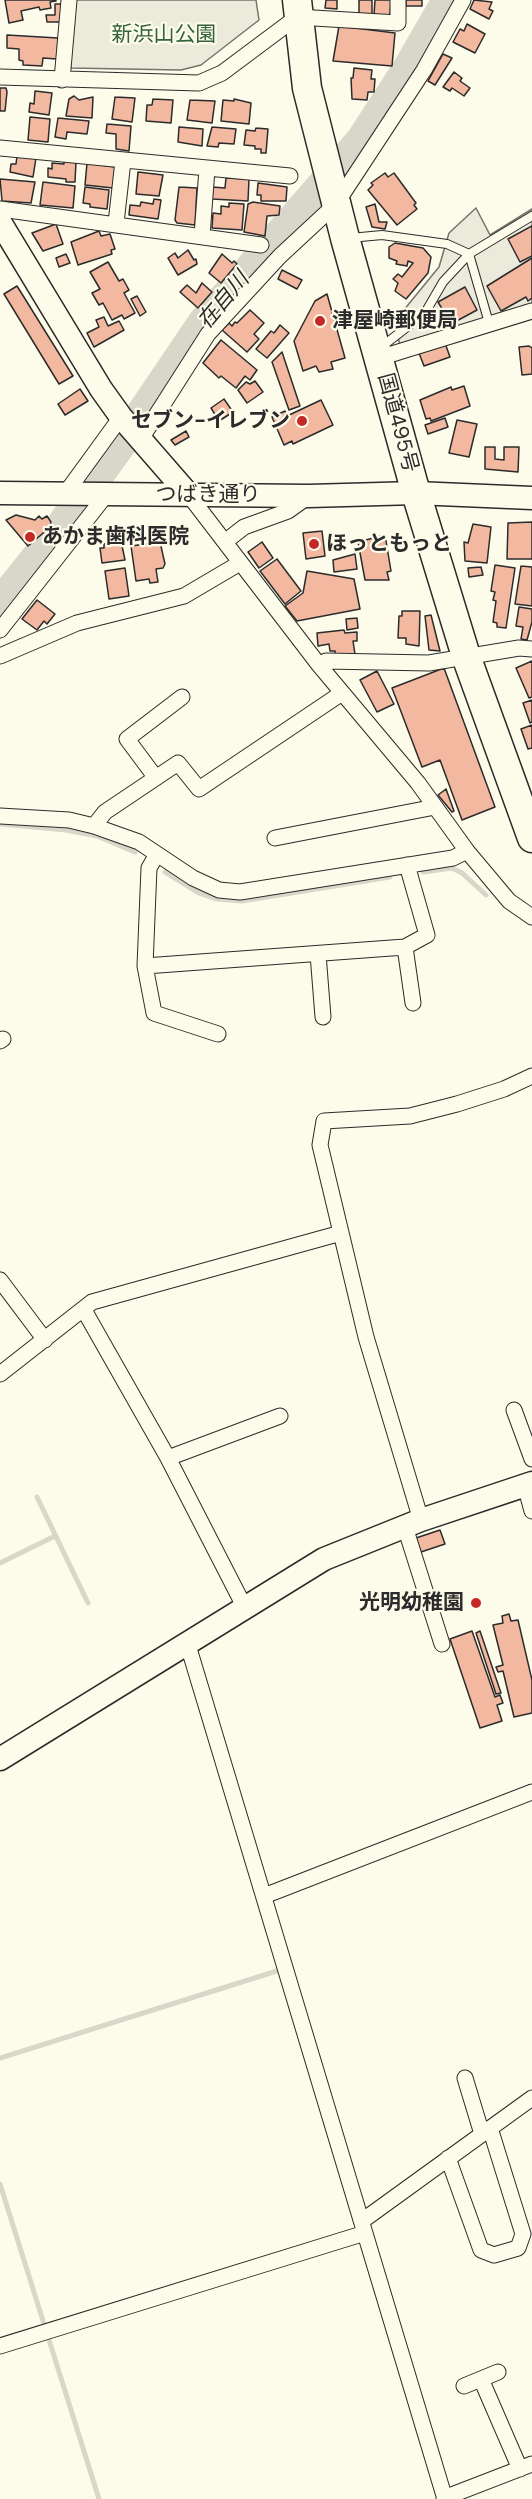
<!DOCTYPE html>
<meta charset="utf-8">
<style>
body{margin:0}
canvas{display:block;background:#fdfbea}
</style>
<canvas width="532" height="2499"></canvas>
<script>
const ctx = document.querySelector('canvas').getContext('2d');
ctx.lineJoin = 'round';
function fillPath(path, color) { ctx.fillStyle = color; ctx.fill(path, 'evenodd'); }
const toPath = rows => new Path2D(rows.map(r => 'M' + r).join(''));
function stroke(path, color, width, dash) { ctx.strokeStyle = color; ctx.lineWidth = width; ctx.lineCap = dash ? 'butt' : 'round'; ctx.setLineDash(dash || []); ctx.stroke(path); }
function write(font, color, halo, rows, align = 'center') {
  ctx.font = font + ' "DM Sans","Noto Sans JP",sans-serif'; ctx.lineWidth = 4.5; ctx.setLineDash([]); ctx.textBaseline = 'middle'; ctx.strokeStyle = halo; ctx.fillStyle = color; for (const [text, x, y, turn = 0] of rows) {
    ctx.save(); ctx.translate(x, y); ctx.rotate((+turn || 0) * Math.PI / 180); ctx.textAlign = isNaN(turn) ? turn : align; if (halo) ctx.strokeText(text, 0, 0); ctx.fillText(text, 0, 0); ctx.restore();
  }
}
const green = toPath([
 [75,0,256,0,259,20,201,65,181,70,69,68,75,0],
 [476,208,490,235,532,209,532,306,400,345,394,322,439,267,449,233,476,208]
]);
const stream = toPath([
 [0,824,66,830,97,836,135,852],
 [165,872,199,893,216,899,242,901,390,877],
 [423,872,452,868,462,873,486,895],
 [37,1497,88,1603],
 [0,1563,55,1536],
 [0,2058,280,1970],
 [0,2184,99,2499]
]);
const river = toPath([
 [0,604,55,535,137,421,204,322,362,140,410,66,448,0]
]);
const building = toPath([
 [5,0,56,0,56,1,50,2,51,8,40,10,39,7,21,11,23,20,9,23,5,0],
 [326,0,337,0,337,9,325,8,326,0],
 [359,0,372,0,372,14,359,14,359,0],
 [375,0,391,0,390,15,374,15,375,0],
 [406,0,422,0,422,6,406,6,406,0],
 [474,0,492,2,489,9,493,11,489,19,470,9,474,0],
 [55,4,61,4,61,22,47,22,46,15,55,15,55,4],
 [467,24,485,34,475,53,453,42,460,29,464,31,467,24],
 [339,26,395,33,392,66,333,61,339,26],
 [7,35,58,38,57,59,43,58,42,66,23,65,23,61,19,60,19,49,7,48,7,35],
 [443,54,452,58,435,85,428,81,443,54],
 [354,68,372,70,371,79,375,79,374,92,368,92,367,100,352,99,351,78,353,78,354,68],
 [454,72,462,78,460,81,470,88,464,96,452,88,450,91,443,87,454,72],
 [0,88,6,88,7,92,5,111,0,111,0,88],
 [35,91,52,93,49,115,29,112,30,103,34,104,35,91],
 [74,96,79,100,93,97,92,118,66,116,69,99,74,96],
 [115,97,135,98,132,122,112,119,115,97],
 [153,99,173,100,171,123,146,121,147,105,152,105,153,99],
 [234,99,251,103,249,124,221,121,223,100,234,101,234,99],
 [190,100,215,101,212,123,187,120,190,100],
 [30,117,50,119,48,142,28,140,30,117],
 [58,118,89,121,87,134,67,132,66,139,55,137,58,118],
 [107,124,131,126,129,151,116,149,116,134,106,133,107,124],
 [179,127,203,129,202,146,178,142,179,127],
 [212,127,236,129,234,144,219,143,218,147,207,146,212,127],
 [256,128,268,129,266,153,261,153,261,149,255,149,255,146,244,145,246,130,255,131,256,128],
 [17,156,36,158,33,177,10,172,11,164,16,164,17,156],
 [64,161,76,162,75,182,66,182,66,179,48,177,48,168,52,169,52,163,64,164,64,161],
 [87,163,115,167,113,188,85,185,87,163],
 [138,172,163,175,159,196,136,194,138,172],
 [385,173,388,177,394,173,416,203,414,205,417,209,397,225,368,190,373,185,371,183,385,173],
 [226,178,249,179,248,201,212,199,212,187,225,188,226,178],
 [0,179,35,182,31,203,2,201,0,179],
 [43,182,75,186,73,208,40,205,43,182],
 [258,183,287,187,286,201,261,201,261,195,257,195,258,183],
 [85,187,109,190,107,209,90,207,90,204,83,203,85,187],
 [179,187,197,188,195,225,177,223,175,220,179,187],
 [154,199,161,200,158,219,129,215,130,205,140,206,141,202,153,204,154,199],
 [253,202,280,206,279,215,267,216,265,236,244,232,248,204,253,202],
 [229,203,244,204,242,230,212,228,213,213,221,214,221,206,229,207,229,203],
 [375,204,379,222,387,222,385,229,372,227,366,207,375,204],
 [56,224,63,244,43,251,32,233,56,224],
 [532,226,532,256,520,262,508,239,532,226],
 [99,231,101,236,110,234,115,249,111,250,112,254,78,265,71,242,99,231],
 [395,243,423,248,431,257,428,273,406,299,395,291,398,283,393,279,398,274,402,277,413,263,408,261,407,266,396,264,397,261,389,258,389,247,395,243],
 [188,250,194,260,196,259,197,264,178,275,168,258,175,253,178,258,188,250],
 [66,254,70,263,59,267,56,258,66,254],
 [222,254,232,263,234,261,237,264,221,283,209,273,222,254],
 [532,258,532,298,528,301,526,297,501,311,487,286,532,258],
 [108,262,119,281,123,279,129,290,124,293,135,313,124,319,122,315,112,320,103,303,99,305,92,293,100,289,90,272,108,262],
 [282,270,302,280,297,289,278,279,282,270],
 [202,283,212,292,198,308,180,292,187,285,196,293,202,283],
 [17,286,73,376,59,384,4,294,17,286],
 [465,287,477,310,451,324,438,302,465,287],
 [327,294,345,358,331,362,333,369,319,372,316,366,303,371,294,341,315,301,327,294],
 [137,296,146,312,140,316,131,299,137,296],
 [250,310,264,323,254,334,259,339,247,352,222,330,229,323,232,326,235,322,237,323,250,310],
 [104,317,108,326,119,321,124,330,94,347,87,333,99,327,96,320,104,317],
 [280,325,289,333,267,358,256,349,271,331,274,333,280,325],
 [221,340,257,370,250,380,245,376,236,388,221,376,219,378,203,363,221,340],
 [445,343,450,357,424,366,419,353,445,343],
 [529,346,532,348,532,374,522,375,519,347,529,346],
 [282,352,300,406,289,410,272,362,282,352],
 [255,381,263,392,247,403,238,390,246,382,250,384,255,381],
 [464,386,470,406,431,421,430,418,426,419,420,400,451,387,452,390,464,386],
 [80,389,88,401,65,415,58,404,80,389],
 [224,399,233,412,219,421,211,408,224,399],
 [321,400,333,425,293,444,292,441,284,445,272,417,285,411,287,416,321,400],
 [445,418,448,427,428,434,425,425,445,418],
 [457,420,477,424,469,457,449,453,457,420],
 [186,431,189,437,175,445,171,440,186,431],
 [485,447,495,447,495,459,504,460,504,447,519,447,518,472,485,469,485,447],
 [16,515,35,520,39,516,42,519,47,516,51,522,49,528,28,546,6,520,16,515],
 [532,522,532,559,507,559,508,523,532,522],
 [473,524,491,527,487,563,465,561,464,542,468,543,473,524],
 [322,531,325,556,306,559,303,533,322,531],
 [385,535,391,571,387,572,389,580,365,580,358,542,385,535],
 [120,536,125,560,102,563,100,548,104,548,104,544,111,543,111,537,120,536],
 [160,542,165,564,163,568,156,569,158,582,150,583,149,579,136,581,131,546,160,542],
 [262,542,273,558,259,568,248,552,262,542],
 [355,554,357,569,334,572,333,560,355,554],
 [277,559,301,591,285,604,260,571,277,559],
 [495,565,515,568,506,628,497,627,497,623,493,622,496,601,493,600,495,592,491,591,495,565],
 [521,566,532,567,532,606,515,604,521,566],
 [481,567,483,575,469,577,468,568,481,567],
 [125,568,129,596,109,599,105,571,125,568],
 [307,571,354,579,360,609,297,621,285,606,303,593,307,571],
 [37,600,55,614,47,624,44,621,37,630,22,619,37,600],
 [519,607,532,609,532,622,527,640,521,639,523,627,516,626,519,607],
 [402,611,420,611,419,646,406,644,406,638,398,638,399,616,402,616,402,611],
 [431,615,440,651,429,650,425,616,431,615],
 [357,618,358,628,347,630,346,619,357,618],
 [344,630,345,633,357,632,357,641,353,641,355,654,335,654,335,651,330,651,329,644,318,646,317,633,344,630],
 [532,661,532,697,529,698,516,668,532,661],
 [444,668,495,807,462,820,440,760,422,767,392,688,444,668],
 [377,671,394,704,377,712,360,680,377,671],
 [532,700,532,722,530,723,523,703,532,700],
 [532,725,532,748,528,749,521,729,532,725],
 [446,789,454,811,452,812,438,795,446,789],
 [440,1530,445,1544,421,1552,416,1538,440,1530],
 [509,1614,511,1621,518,1620,532,1680,532,1713,514,1717,503,1671,498,1672,496,1667,503,1665,493,1625,503,1623,502,1616,509,1614],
 [472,1631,495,1697,500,1695,503,1703,497,1705,502,1721,480,1728,450,1639,472,1631],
 [480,1631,501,1693,496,1694,476,1633,480,1631]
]);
const lane = toPath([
 [350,238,382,235,447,244,469,254,489,323],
 [380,348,425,313,443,282,469,254,532,216]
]);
const street = toPath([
 [0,77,199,83,222,73,297,17,398,23,398,0],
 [62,80,69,0],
 [0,148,290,176],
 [0,209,261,245],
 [116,223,123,161],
 [202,236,207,169],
 [379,358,532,311],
 [141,439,208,334,280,256,336,204,424,70,463,0],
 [65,494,121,417],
 [188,494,319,665,418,783,467,851,509,901,532,917],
 [226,541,244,527,288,511,309,496],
 [0,630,106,495],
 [0,656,77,623,184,596,240,563],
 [319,665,326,661,429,663,519,648,532,649],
 [156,778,127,739,182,697],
 [0,816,69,820,94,826,139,842,193,878,219,890,240,892,453,858,467,851],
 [94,826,105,812,178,763,199,789,342,693],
 [275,838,435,807],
 [157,854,149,868,145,966,154,1013,218,1034],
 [405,947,413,1003],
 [318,954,323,1017],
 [145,966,405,947,427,935,407,865],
 [0,1041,3,1039],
 [0,1280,45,1340],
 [84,1310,168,1458,244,1606],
 [0,1374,92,1302,341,1233],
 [514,1410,532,1459],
 [168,1458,280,1416],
 [525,1485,532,1511],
 [421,1520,366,1337,320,1145,324,1121,410,1116,457,1104,504,1089,532,1076],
 [405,1527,442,1644],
 [187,1642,445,2499],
 [264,1896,532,1792],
 [465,2078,482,2134],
 [448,2158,481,2250,494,2255,518,2248,523,2234,490,2128],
 [362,2221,532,2098],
 [0,2346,365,2233],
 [481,2379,520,2469],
 [464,2386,498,2372],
 [444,2498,532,2464]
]);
const secondary = toPath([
 [0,222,101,389,121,417,188,494],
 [0,493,309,496,416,493,532,498],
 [0,1759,324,1559,421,1520,532,1483]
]);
const highway = toPath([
 [297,0,307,88,345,238,416,493,466,656,532,838]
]);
const markers = [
 [320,321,6,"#c62828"],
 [302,421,6,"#c62828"],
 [30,537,6,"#c62828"],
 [314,544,6,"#c62828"],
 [476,1603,6,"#c62828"]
];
const parkNames = [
 ["新浜山公園",164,35]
];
const poiNames = [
 ["津屋崎郵便局",332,321],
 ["セブン-イレブン",290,421,"right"],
 ["あかま歯科医院",42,537],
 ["ほっともっと",326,544],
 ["光明幼稚園",464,1603,"right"]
];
const streetNames = [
 ["国道495号",397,423,75],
 ["つばき通り",208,495]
];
const waterNames = [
 ["在自川",224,301,-50]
];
fillPath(green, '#ecebdb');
stroke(green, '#74746e', 1.5);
stroke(stream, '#d8d7c9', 5);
stroke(river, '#d8d7c9', 32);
fillPath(building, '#f2b8a0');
stroke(building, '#2b2b2b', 1.5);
stroke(lane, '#2b2b2b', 10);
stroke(street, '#2b2b2b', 17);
stroke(secondary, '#2b2b2b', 25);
stroke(highway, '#2b2b2b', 31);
stroke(lane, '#fdfbea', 8);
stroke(street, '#fdfbea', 15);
stroke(secondary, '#fdfbea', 22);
stroke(highway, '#fdfbea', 28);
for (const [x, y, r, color] of markers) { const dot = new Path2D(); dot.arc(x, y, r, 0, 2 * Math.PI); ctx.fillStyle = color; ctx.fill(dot); stroke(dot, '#fdfbea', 2); }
write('21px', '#34623c', '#fdfbea', parkNames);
write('bold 21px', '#2b2b2b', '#fdfbea', poiNames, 'left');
write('21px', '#2b2b2b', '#fdfbea', streetNames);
write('italic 22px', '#2b2b2b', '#fdfbea', waterNames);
</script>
